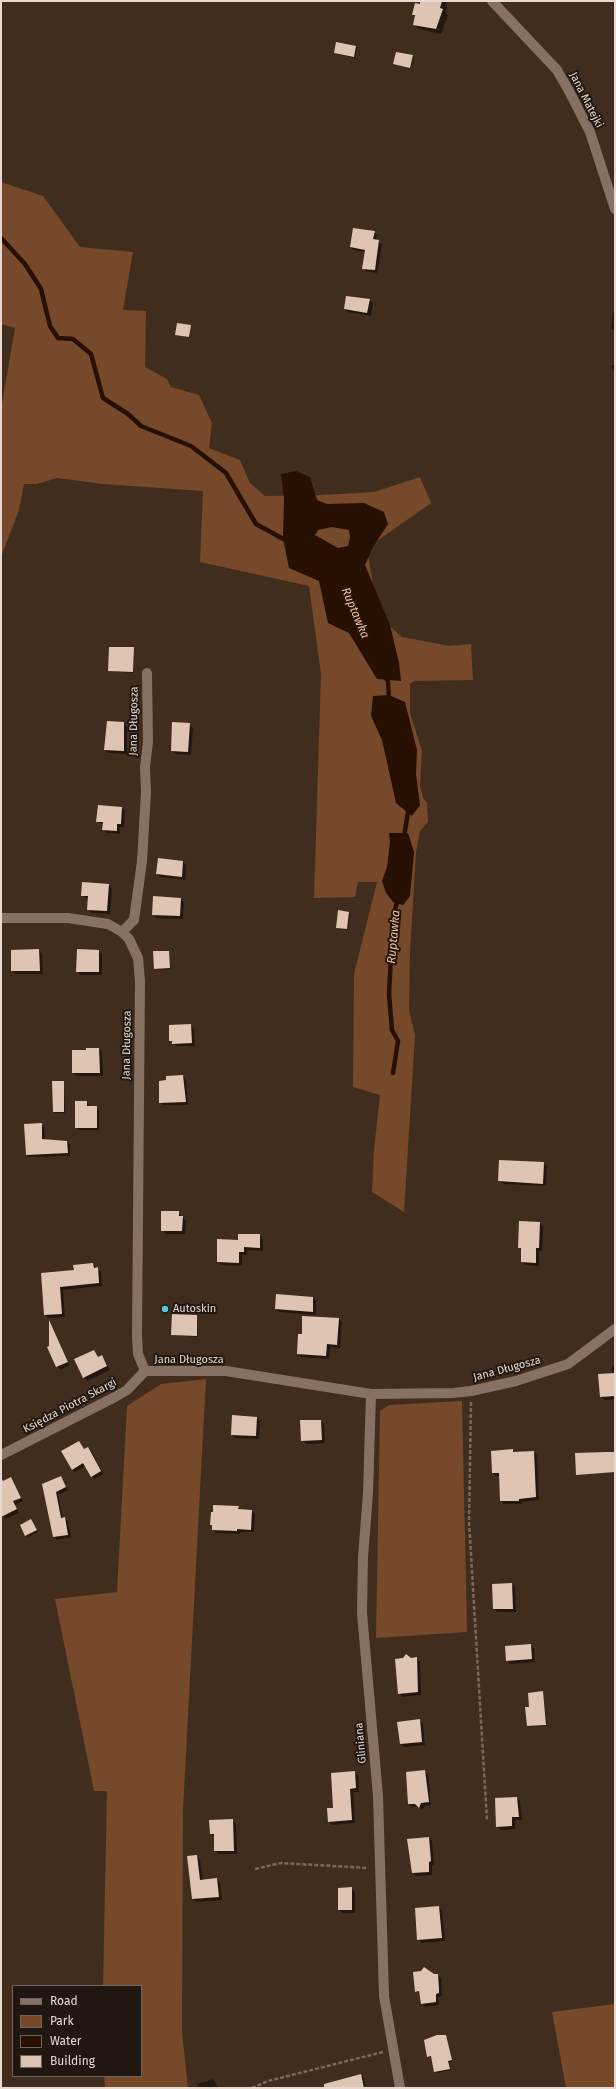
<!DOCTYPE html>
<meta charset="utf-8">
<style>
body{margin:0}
#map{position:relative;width:616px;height:2089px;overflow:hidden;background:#412d1e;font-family:"Fira Sans",sans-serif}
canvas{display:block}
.frame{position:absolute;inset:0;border:2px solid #e7d9d0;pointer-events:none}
.legend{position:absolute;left:12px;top:1985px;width:130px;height:92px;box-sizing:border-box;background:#211711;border:1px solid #70655d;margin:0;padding:5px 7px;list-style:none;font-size:12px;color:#e7d9d0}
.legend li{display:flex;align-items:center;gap:8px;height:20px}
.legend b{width:20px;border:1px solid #70655d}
</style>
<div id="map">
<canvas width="616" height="2089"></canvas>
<div class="frame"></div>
<ul class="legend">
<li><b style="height:5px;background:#877162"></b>Road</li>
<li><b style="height:11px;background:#754929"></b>Park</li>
<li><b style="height:11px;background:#270f01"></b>Water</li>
<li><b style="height:11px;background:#dfc4b3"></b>Building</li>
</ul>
</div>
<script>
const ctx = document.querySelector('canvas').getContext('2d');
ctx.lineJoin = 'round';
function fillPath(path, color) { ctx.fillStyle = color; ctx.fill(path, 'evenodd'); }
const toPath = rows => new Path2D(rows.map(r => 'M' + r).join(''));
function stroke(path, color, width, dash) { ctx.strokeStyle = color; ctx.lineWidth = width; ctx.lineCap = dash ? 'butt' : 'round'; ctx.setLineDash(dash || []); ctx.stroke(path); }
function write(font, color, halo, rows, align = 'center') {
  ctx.font = font + ' "Fira Sans",sans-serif'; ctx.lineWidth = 4; ctx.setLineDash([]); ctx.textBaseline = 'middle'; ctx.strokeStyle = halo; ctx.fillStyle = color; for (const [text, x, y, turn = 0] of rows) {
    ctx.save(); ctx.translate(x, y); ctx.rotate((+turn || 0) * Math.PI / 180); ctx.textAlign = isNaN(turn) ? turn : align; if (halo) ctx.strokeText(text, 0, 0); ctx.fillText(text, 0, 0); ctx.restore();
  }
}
const green = toPath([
 [1,182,43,196,80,247,133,252,123,310,146,311,145,367,167,379,171,387,199,395,212,423,209,448,240,460,250,483,265,496,321,495,374,492,420,477,431,503,367,548,375,598,386,623,402,637,450,646,471,644,473,680,414,681,410,684,410,713,422,751,420,785,423,798,427,803,428,822,420,831,416,852,410,952,409,1010,415,1035,404,1212,372,1192,374,1150,380,1095,353,1087,354,974,377,882,358,882,355,897,314,898,321,674,309,586,200,562,203,491,103,484,57,478,37,484,24,484,19,510,1,557,1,409,15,328,1,324],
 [206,1379,183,1809,182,2032,188,2088,105,2088,104,2076,141,2076,141,1986,103,1986,107,1791,94,1791,55,1599,117,1592,127,1406,161,1384],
 [462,1401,467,1632,376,1638,380,1411,389,1405],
 [615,2004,615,2088,566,2088,552,2012]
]);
const water = toPath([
 [296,471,310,477,317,500,327,504,364,503,384,512,388,524,373,547,365,565,390,625,399,663,401,681,377,679,349,633,328,623,319,581,289,568,283,538,284,498,281,474],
 [332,527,349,530,350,537,348,546,338,548,315,535,318,530],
 [389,695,405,702,417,750,416,774,420,805,412,816,396,803,382,740,371,716,373,696],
 [389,833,408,833,414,852,410,896,403,905,394,903,386,893,382,881,387,867,390,842]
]);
const shadow = toPath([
 [421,1,445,1,447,5,446,13,448,15,441,34,419,29,414,24,415,17,413,15],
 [337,43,356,47,357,48,355,58,336,54,335,52],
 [412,56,414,57,411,68,394,64],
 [374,232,377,235,376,241,382,244,377,273,366,271,363,268,366,252,354,250,351,247],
 [369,300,373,303,371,316,348,312,345,309],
 [613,312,615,312,615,331,611,329],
 [190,326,190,338,176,334],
 [615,364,615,372,611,366],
 [134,648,134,673,110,671],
 [124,723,127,727,127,754,108,753,105,750],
 [189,724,193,728,191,755,175,754,172,751],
 [122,808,125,811,124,827,120,827,120,834,107,833,103,829,104,825,98,822],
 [183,862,186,865,185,880,161,877,157,874],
 [109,885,112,889,110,914,91,913,88,909,89,899,82,896],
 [181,899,184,903,183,919,157,918,153,914],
 [349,913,350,914,348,930,338,929,337,927],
 [39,950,42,954,43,974,16,974,12,971],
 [99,951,102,954,102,975,80,975,77,971],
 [168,952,171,969,156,970,155,968],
 [191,1025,194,1029,195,1046,176,1046,170,1040],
 [99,1049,102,1052,103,1076,77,1076,73,1073],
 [183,1076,186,1079,188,1105,163,1105,160,1102],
 [64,1082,65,1113,55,1113,54,1112],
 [87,1102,90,1107,96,1107,99,1110,99,1130,79,1130,76,1128],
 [41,1124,44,1127,45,1140,67,1142,70,1145,70,1156,29,1157,26,1154],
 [543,1163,547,1167,546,1186,503,1184,499,1181],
 [178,1212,186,1221,185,1234,166,1234,162,1230],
 [539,1223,543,1226,542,1251,539,1251,539,1266,525,1265,522,1262,522,1250,519,1248],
 [260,1235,263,1239,263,1251,247,1250,247,1255,242,1255,242,1266,221,1265,218,1262,239,1241],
 [93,1264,101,1272,102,1286,63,1290,65,1317,48,1318,45,1315,42,1274,75,1271],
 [313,1298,316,1301,316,1315,279,1312,276,1309],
 [197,1316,198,1337,172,1335],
 [339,1319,342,1322,340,1348,330,1347,329,1359,301,1357,298,1354,303,1335],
 [50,1323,70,1365,60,1370,48,1348,50,1347],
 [94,1351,99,1358,102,1357,105,1360,110,1370,87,1381,84,1377],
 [612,1365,615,1365,615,1399,605,1400,601,1397,612,1374],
 [257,1418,260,1421,259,1439,235,1438,232,1435],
 [321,1421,324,1424,325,1443,306,1444,302,1440],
 [79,1442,85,1450,88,1448,91,1451,103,1474,94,1479,86,1466,75,1472,72,1470],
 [512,1450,515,1453,533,1452,537,1455,539,1500,522,1502,522,1504,504,1504,501,1501,500,1476,496,1476,493,1473],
 [61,1477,68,1490,58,1495,63,1518,68,1521,71,1537,57,1540,54,1537,44,1484],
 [10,1478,23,1501,15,1505,19,1513,6,1519,1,1512,1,1483],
 [238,1507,241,1510,252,1511,255,1514,254,1532,240,1532,240,1534,216,1533,211,1524],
 [31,1520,38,1532,27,1537,21,1525],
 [511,1584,515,1587,516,1612,497,1612,494,1609],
 [531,1645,534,1648,535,1662,510,1664,507,1660],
 [417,1658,420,1662,421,1695,402,1697,399,1693,404,1659],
 [543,1692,547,1726,529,1727,526,1708,530,1708],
 [420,1721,423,1724,425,1745,404,1747,400,1743],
 [424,1771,428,1774,431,1805,425,1806,422,1810,419,1807,412,1807,409,1804],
 [354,1772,358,1775,359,1792,353,1792,355,1823,332,1825,329,1822],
 [517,1798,520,1801,522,1820,515,1820,515,1829,501,1830,497,1826,496,1799],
 [232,1820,236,1824,237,1854,218,1854,215,1850,215,1837,211,1834],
 [429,1838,432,1841,434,1865,432,1865,432,1875,417,1876,413,1872,413,1865,410,1862,409,1839],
 [197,1856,200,1860,203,1881,217,1879,220,1883,222,1900,196,1902,193,1899],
 [351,1888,355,1892,355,1913,343,1913,339,1910],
 [439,1907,442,1911,445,1941,422,1943,418,1940],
 [433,1975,437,1975,441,1978,442,1996,438,1997,439,2005,425,2007,422,2003,421,1994,416,1991],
 [446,2036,452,2061,449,2062,451,2070,437,2073,432,2057,428,2057],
 [360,2075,364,2078,366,2088,338,2088],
 [213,2079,218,2088,198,2088,197,2084]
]);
const stream = toPath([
 [1,238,25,264,41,289,50,326,58,338,73,339,91,354,103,398,128,414,141,426,191,446,226,473,256,524,287,541],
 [385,676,388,681,389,700],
 [404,837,408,812,407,807],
 [393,1073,398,1041,392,1030,389,994,393,918,398,898]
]);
const building = toPath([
 [420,1,442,1,440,8,443,9,436,29,413,25,415,15,412,15,415,3,420,4],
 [336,42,356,46,354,57,334,53],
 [396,52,413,55,410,68,393,64],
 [353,228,375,231,373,239,379,240,375,270,362,269,365,250,350,247],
 [346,296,370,299,367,313,344,309],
 [177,323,191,325,189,337,175,335],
 [109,647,134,647,133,672,108,671],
 [107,721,124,722,124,751,104,750],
 [172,722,190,723,188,752,171,751],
 [98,805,122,807,121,824,117,824,117,831,102,830,103,822,96,822],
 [158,858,183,861,182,877,156,874],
 [82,882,109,884,107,911,87,910,88,896,81,896],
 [153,896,181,898,180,916,152,915],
 [338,910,349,912,347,929,336,928],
 [39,949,40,971,11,971,11,950],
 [77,949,99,950,99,972,76,972],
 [153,951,169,951,170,968,154,969],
 [191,1024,192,1043,172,1044,172,1041,169,1041,169,1025],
 [86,1048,99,1048,100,1073,72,1073,72,1050,86,1050],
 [183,1075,186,1102,159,1103,159,1081,166,1080,166,1076],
 [52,1081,64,1081,64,1112,53,1112],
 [75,1101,87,1101,87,1106,97,1106,97,1128,75,1128],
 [42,1123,42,1139,67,1141,68,1153,26,1155,24,1124],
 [499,1160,544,1162,543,1184,498,1181],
 [161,1211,179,1211,179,1216,183,1216,182,1231,161,1231],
 [519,1221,540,1222,539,1248,536,1248,536,1263,521,1262,521,1248,518,1248],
 [238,1234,260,1234,260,1248,244,1247,244,1252,239,1252,239,1263,217,1262,217,1239,238,1240],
 [93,1263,94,1268,98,1267,99,1283,60,1287,62,1314,44,1315,41,1273,74,1270,73,1265],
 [276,1294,313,1297,313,1312,275,1309],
 [172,1314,197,1315,197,1336,171,1335],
 [302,1316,339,1318,337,1345,327,1344,326,1356,297,1354,298,1334,302,1334],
 [49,1320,68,1362,56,1367,47,1347,49,1346],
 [94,1350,98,1357,102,1355,107,1366,83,1378,74,1359],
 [615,1373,615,1396,600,1397,598,1374],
 [232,1415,257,1417,256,1436,231,1435],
 [300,1420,321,1420,322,1440,301,1441],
 [79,1441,84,1449,88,1447,101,1471,91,1477,83,1463,72,1470,61,1451],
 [513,1449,513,1452,534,1451,536,1497,519,1499,519,1501,500,1501,499,1473,492,1473,491,1451],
 [607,1452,615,1452,615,1472,576,1475,575,1453],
 [61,1476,66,1487,56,1492,61,1518,65,1517,68,1535,53,1537,42,1484],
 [1,1477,3,1481,11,1477,21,1498,13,1501,17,1509,1,1517],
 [213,1505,239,1506,238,1509,252,1510,251,1530,237,1529,237,1531,212,1530,212,1525,210,1525,211,1512,213,1512],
 [31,1519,37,1530,25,1536,20,1525],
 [512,1583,513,1609,493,1609,492,1584],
 [531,1644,532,1659,506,1661,505,1646],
 [406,1654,411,1658,417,1657,418,1692,398,1694,395,1659,403,1658],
 [543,1691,546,1725,527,1726,525,1707,529,1707,528,1693],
 [420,1719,422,1742,400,1744,397,1722],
 [425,1770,429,1802,421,1803,419,1808,415,1804,408,1804,406,1772],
 [355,1771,356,1788,350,1789,352,1820,328,1822,327,1808,333,1808,331,1773],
 [517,1797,519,1817,512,1817,512,1826,496,1827,495,1798],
 [233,1819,234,1851,214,1851,214,1834,210,1834,209,1820],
 [429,1837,431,1861,429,1862,429,1872,412,1873,407,1839],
 [197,1855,200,1880,217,1878,219,1897,192,1899,187,1856],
 [352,1887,352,1910,338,1910,338,1888],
 [439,1906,442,1938,417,1940,415,1908],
 [424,1967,434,1974,438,1974,439,1989,439,1993,436,1994,436,2002,421,2004,419,1991,415,1992,413,1972,421,1971],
 [437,2035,446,2035,452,2060,448,2061,450,2069,434,2072,431,2056,427,2057,424,2040],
 [361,2074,364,2088,324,2088,324,2084]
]);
const path = toPath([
 [471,1402,469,1521,487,1821],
 [255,1869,281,1863,368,1868],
 [252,2088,268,2081,383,2052]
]);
const minor = toPath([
 [492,1,557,70,569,91,590,132,615,209],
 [1,918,68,918,108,924,122,932,129,939,138,958,140,981,137,1335,138,1354,145,1371],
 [122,932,134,920,142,861,146,792,145,767,148,742,147,673],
 [145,1371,226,1371,371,1394,453,1393,471,1391,516,1381,568,1364,615,1329],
 [371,1394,368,1493,363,1557,362,1613,378,1796,384,1996,400,2088],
 [1,1455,115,1397,127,1390,145,1371]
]);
const markers = [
 [165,1309,4,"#52cbd8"]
];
const streetNames = [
 ["Jana Matejki",586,100,63],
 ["Jana Długosza",134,721,-89],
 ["Jana Długosza",127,1045,-89],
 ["Jana Długosza",189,1360],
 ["Jana Długosza",507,1369,-15],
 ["Księdza Piotra Skargi",70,1406,-28],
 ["Gliniana",361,1743,-95]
];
const poiNames = [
 ["Autoskin",173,1309]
];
const waterNames = [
 ["Ruptawka",355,613,67],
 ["Ruptawka",394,937,-85]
];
fillPath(green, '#754929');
fillPath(water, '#270f01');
fillPath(shadow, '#0007');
stroke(stream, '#270f01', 4.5);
fillPath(building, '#dfc4b3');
stroke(path, '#7a685b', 2.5, [4, 2]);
stroke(minor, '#877162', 10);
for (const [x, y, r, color] of markers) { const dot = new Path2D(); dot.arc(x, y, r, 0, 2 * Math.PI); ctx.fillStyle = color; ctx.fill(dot); stroke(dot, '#211711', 1.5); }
write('11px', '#e7d9d0', '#211711', streetNames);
write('11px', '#e7d9d0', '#211711', poiNames, 'left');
write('italic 12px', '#f9bd95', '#211711', waterNames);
</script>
